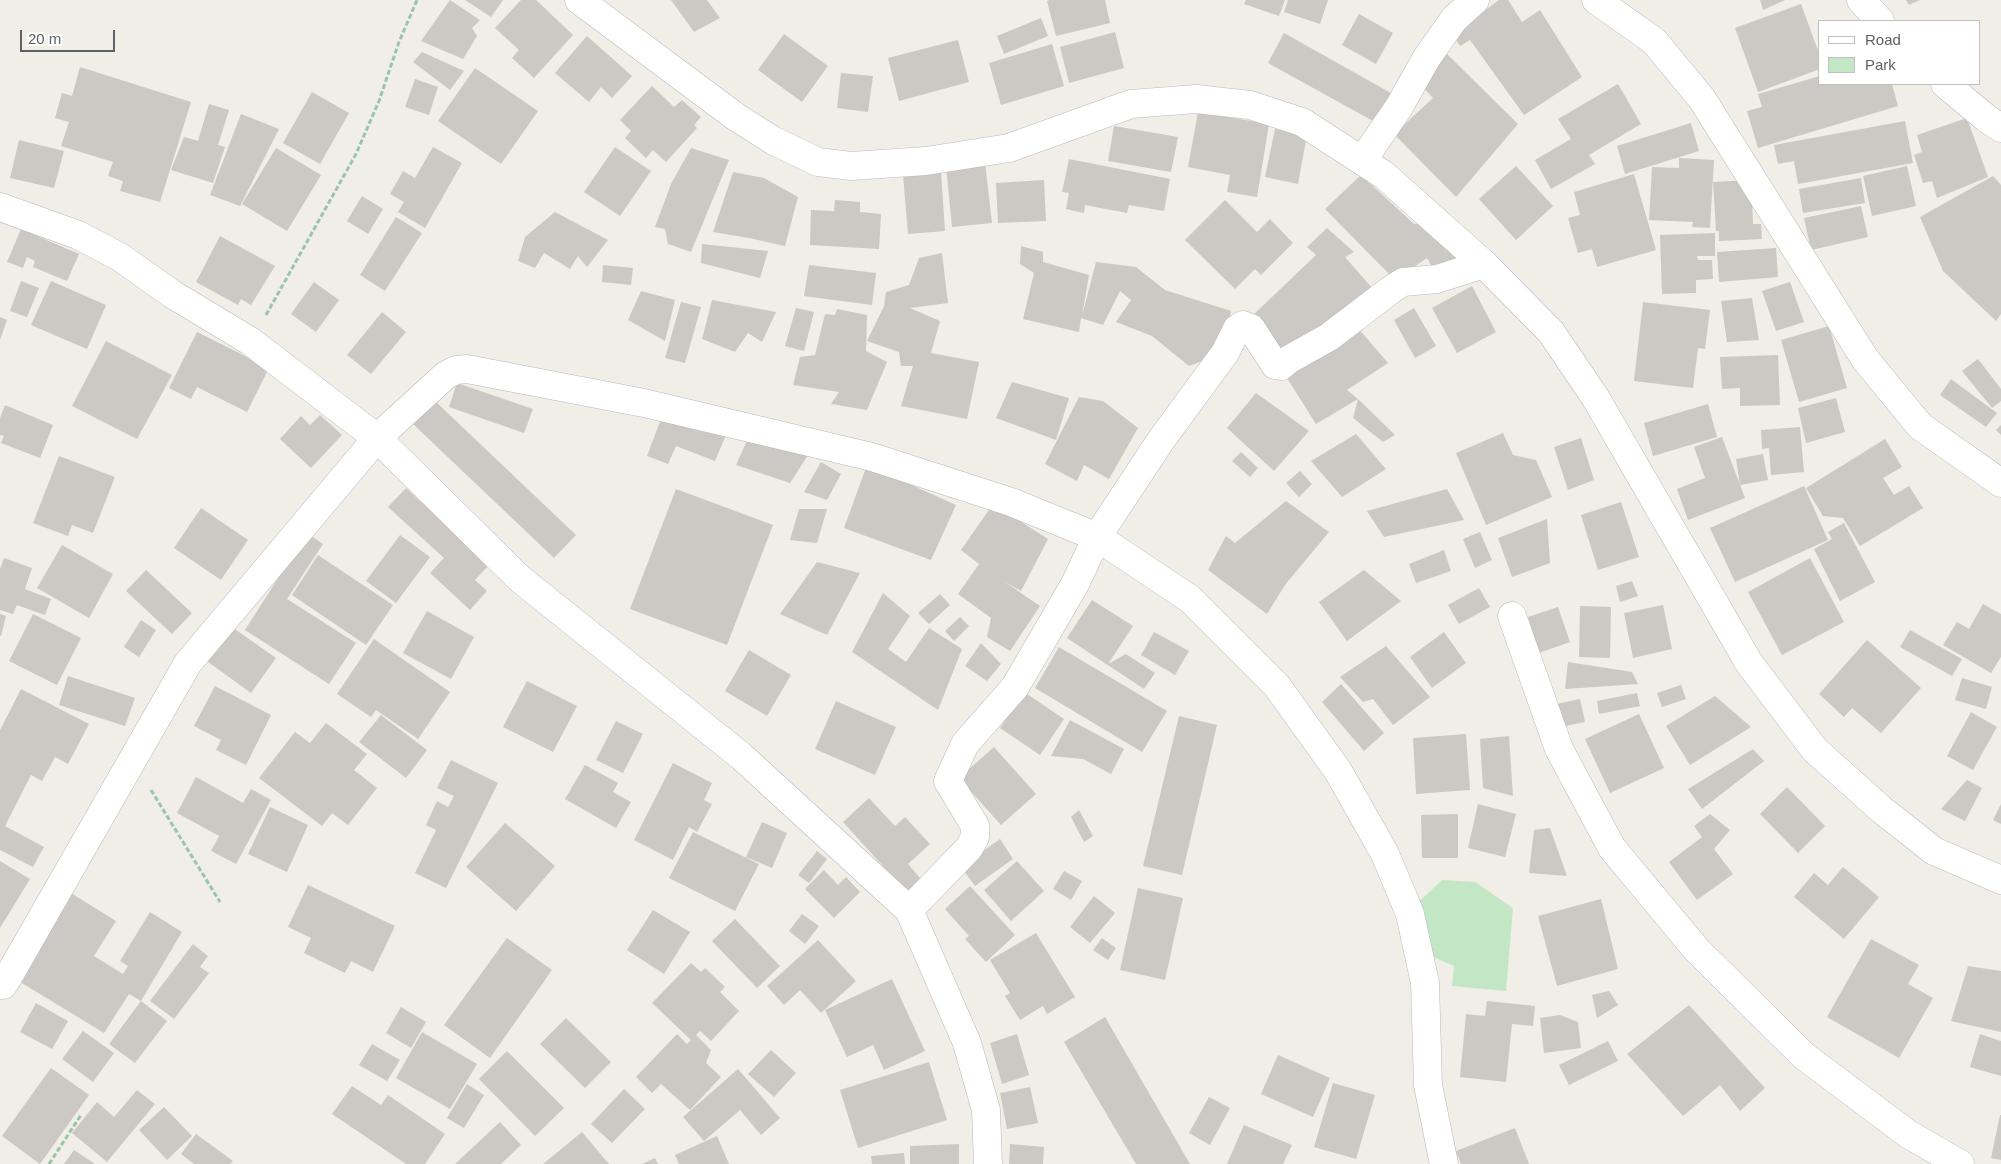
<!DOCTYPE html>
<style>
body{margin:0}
#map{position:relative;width:2001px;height:1164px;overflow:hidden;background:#f0eee6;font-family:Helvetica,sans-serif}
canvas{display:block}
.legend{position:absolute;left:1818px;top:20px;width:162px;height:65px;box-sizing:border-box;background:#fff;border:1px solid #bfc0c2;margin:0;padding:6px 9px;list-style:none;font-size:15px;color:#5e6166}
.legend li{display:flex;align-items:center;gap:10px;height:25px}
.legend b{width:25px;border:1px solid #bfc0c2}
.scale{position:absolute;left:20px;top:30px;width:95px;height:22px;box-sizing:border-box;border:2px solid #5e6166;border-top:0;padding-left:6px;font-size:15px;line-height:18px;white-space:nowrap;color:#5e6166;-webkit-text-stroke:4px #fff;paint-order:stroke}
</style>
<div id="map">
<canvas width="2001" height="1164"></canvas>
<ul class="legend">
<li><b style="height:6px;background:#fff"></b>Road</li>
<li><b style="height:14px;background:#c3e7c5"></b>Park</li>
</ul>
<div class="scale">20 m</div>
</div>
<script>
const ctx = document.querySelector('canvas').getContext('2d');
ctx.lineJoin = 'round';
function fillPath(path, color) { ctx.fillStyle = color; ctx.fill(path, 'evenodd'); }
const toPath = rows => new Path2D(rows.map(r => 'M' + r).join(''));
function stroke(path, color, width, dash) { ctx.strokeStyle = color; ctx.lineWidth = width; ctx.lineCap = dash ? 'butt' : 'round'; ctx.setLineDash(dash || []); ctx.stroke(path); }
const green = toPath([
 [1442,880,1475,882,1513,908,1506,991,1452,986,1454,966,1424,953,1410,910]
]);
const building = toPath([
 [450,0,480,20,472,28,477,36,463,59,421,41],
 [465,0,503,0,491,17],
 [521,0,536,0,573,35,534,78,512,58,519,50,495,28],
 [671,0,707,0,720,18,694,32],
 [1050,0,1105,0,1110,23,1056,36,1047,1],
 [1246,0,1285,0,1279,16,1244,4],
 [1288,0,1328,0,1320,24,1284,12],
 [1499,0,1508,0,1522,22,1540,10,1582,77,1524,115,1470,40,1460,46,1453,34],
 [1760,0,1785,0,1763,10],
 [1906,0,1920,0,1909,5],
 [1801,4,1820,56,1820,69,1758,92,1735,28],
 [1359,14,1393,33,1376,64,1342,45],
 [1041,18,1048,36,1004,54,997,36],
 [1115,32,1124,68,1069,83,1060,47],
 [1284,33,1398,97,1382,126,1268,63],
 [784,34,828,66,802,102,758,70],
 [587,36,632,76,612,98,601,87,589,102,555,73],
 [958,40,969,82,899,101,888,58],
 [1052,44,1064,86,1001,105,989,63],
 [422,52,464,71,450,90,413,62],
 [1447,54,1518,124,1456,197,1394,134,1433,98,1418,82],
 [80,67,191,102,160,202,120,191,123,181,108,176,113,162,61,146,69,122,55,118,62,93,72,96],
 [475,68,538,111,501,164,438,121],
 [841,73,873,76,868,112,837,108],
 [1820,76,1820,84,1892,84,1898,106,1758,148,1747,111,1762,107,1758,94],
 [415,79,438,87,429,115,405,107],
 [1618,84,1641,124,1589,155,1595,164,1551,189,1535,160,1571,139,1558,119],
 [652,86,674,107,682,100,701,117,694,125,697,128,666,162,653,150,646,158,625,138,631,131,620,120],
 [312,92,349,113,320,164,283,143],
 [209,104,229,110,218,145,225,147,213,183,171,170,184,137,198,141],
 [1198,112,1269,124,1257,197,1227,192,1230,175,1188,167],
 [241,114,279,129,240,206,210,195],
 [1967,118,1988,177,1937,198,1932,181,1923,183,1914,155,1922,152,1917,135],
 [1905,121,1913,163,1798,184,1794,161,1778,164,1774,145],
 [1691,123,1699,151,1625,174,1617,146],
 [1114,126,1178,137,1171,172,1108,161],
 [1275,129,1307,135,1298,184,1265,177],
 [19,140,64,151,54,188,10,178],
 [433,147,462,163,425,228,398,212,404,202,390,194,403,171,415,178],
 [615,147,651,171,620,216,584,192],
 [276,148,321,175,287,231,242,204],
 [691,148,729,160,691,252,668,244,665,229,655,227,671,184],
 [1679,158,1714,160,1710,228,1692,227,1693,222,1649,220,1652,167,1679,168],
 [1069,159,1170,179,1164,211,1129,205,1127,213,1085,205,1084,213,1066,209,1069,193,1062,192],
 [985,162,992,223,952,227,946,166],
 [1516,166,1553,206,1516,240,1479,199],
 [1907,166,1916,206,1872,216,1863,176],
 [733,172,764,178,798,197,785,246,749,238,713,232],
 [941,172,945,231,908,234,903,175],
 [1634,174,1656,250,1597,267,1592,249,1578,253,1568,218,1580,215,1574,192],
 [1361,175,1414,224,1429,222,1465,254,1438,277,1427,258,1395,280,1325,209],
 [1993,176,2001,185,2001,314,1996,321,1943,271,1920,217],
 [1861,178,1865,203,1803,213,1799,189],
 [1044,180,1046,221,998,223,996,183],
 [1751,180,1753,224,1761,224,1762,239,1719,241,1719,231,1716,231,1713,182],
 [362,196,383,209,368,234,347,221],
 [835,200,860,202,860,212,881,214,879,249,810,245,811,210,834,211],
 [1225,200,1257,232,1270,219,1293,243,1261,275,1255,269,1235,289,1185,240],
 [1861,206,1868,237,1811,250,1804,218],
 [555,212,608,240,587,267,578,256,570,269,544,253,535,268,518,261,525,237],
 [396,217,422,233,385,291,360,275],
 [1327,228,1354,252,1345,257,1379,296,1281,361,1251,317,1316,255,1307,247],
 [21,229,79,254,67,281,33,267,35,261,27,257,23,268,7,262],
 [1715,233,1715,256,1697,256,1698,260,1712,260,1713,279,1696,280,1696,293,1662,294,1660,235],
 [220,236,275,266,251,305,241,299,238,305,196,282],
 [702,244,768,251,760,278,701,263],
 [1021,246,1043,252,1043,262,1089,275,1082,316,1096,262,1136,267,1165,290,1231,311,1225,352,1189,366,1152,336,1116,322,1131,300,1120,291,1103,325,1081,318,1079,332,1023,319,1034,273,1020,264],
 [1776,248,1778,277,1719,282,1717,252],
 [942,253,948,303,910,308,940,321,931,353,979,362,967,419,901,406,913,366,901,366,899,352,867,341,884,306,886,292,909,285,919,258],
 [603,265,633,268,631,285,602,282],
 [809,265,876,273,872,305,804,296],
 [21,281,39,288,27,317,10,311],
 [51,281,106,305,87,349,31,325],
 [314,282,339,300,316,332,291,314],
 [1790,282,1804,322,1776,331,1762,291],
 [1472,286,1496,332,1457,353,1432,308],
 [641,291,675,300,665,341,628,320],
 [1752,298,1759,340,1727,342,1721,301],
 [712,300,776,312,762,342,748,333,735,352,702,339],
 [681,302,701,307,685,363,665,358],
 [1643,302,1710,310,1705,349,1698,348,1693,388,1634,381],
 [796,308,814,312,804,351,785,346],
 [1414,308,1436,346,1415,358,1394,320],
 [837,309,867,315,866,351,887,362,867,410,831,404,839,392,793,385,800,357,815,355,825,314,835,315],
 [382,312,406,332,371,374,347,355],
 [0,317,7,320,0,340],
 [1829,326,1847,388,1799,402,1781,340],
 [1357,327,1388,363,1347,390,1358,399,1316,424,1282,370],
 [197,332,269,368,247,412,197,387,191,399,169,388],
 [106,341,172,375,137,439,72,406],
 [1778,355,1780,405,1740,406,1740,388,1722,389,1720,357],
 [1978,359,2001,389,2001,401,1992,408,1962,371],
 [1951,379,1997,413,1986,427,1940,395],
 [1012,382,1069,398,1056,440,996,418],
 [457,383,533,409,524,433,449,407],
 [1256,393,1309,431,1274,471,1227,428],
 [1079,397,1103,401,1138,428,1109,479,1084,465,1077,481,1045,464],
 [1836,398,1845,432,1806,443,1798,408],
 [1358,399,1395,435,1383,442,1353,418],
 [435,401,576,535,554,558,413,424],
 [1708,404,1717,437,1653,456,1644,423],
 [5,405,53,425,40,458,1,443,4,436,0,435,0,418],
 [664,411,726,435,715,461,676,446,668,464,647,456],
 [320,415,342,435,311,468,280,439,301,416,310,425],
 [2001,425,2001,435,1996,430],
 [1800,427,1804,472,1771,475,1769,448,1762,449,1761,430],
 [751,432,810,452,790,483,736,465],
 [1503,433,1513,455,1536,460,1552,497,1486,525,1456,453],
 [1356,434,1386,469,1342,497,1311,461],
 [1722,437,1745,498,1688,520,1677,489,1705,478,1694,447],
 [1581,438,1594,480,1568,490,1554,447],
 [1885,439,1902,467,1883,478,1894,495,1909,486,1923,508,1860,546,1843,518,1823,516,1806,488],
 [1241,452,1258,468,1250,477,1232,461],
 [1763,454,1768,480,1740,485,1736,459],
 [59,456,115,477,93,533,72,525,68,536,33,523],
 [821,462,841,474,827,500,804,492],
 [867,465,956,505,931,560,844,528],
 [1300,471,1312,484,1299,497,1286,483],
 [1804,486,1828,540,1735,582,1710,528],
 [406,488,489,565,475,580,487,591,470,610,430,573,444,558,388,507],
 [676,489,773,525,727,645,630,609],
 [1447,489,1464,520,1384,537,1367,511],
 [1286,501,1329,532,1285,585,1267,614,1208,570,1226,536,1235,543],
 [1621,502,1639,557,1598,570,1581,515],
 [993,504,1048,539,1021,591,1005,582,1040,606,1010,651,987,637,991,618,958,594,979,564,961,550],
 [201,508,248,540,221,580,174,548],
 [799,509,827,509,817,543,790,540],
 [1547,519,1550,563,1512,577,1498,538],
 [1844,523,1875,582,1840,601,1814,549,1832,539,1828,532],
 [1480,532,1492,560,1475,568,1463,539],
 [307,533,323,544,287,599,356,643,329,684,245,630],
 [400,535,430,557,396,603,366,581],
 [62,545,113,574,89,618,37,588],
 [1444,550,1451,571,1416,583,1409,564],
 [318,555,393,605,366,645,292,595],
 [4,558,32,568,25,589,51,599,45,615,17,605,13,614,0,610,0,569],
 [1810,558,1844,622,1782,655,1748,592],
 [817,562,860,573,827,635,780,614],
 [146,570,192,613,172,634,126,591],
 [1364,570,1401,601,1347,641,1319,602],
 [1632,581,1638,596,1620,602,1616,586],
 [1479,588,1490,607,1459,624,1448,605],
 [883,593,910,616,888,649,906,662,929,628,962,649,938,710,852,652],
 [940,594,950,605,929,624,918,613],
 [1092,600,1133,626,1108,664,1126,654,1155,673,1144,689,1067,638],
 [1983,604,2001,614,2001,657,1991,673,1943,645,1957,622,1969,629],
 [1663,605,1672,649,1633,658,1624,613],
 [1580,606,1611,607,1610,658,1579,657],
 [1558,607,1570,642,1539,653,1528,617],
 [427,611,474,637,451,679,403,653],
 [0,614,6,616,1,636,0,636],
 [33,614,81,638,57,685,9,661],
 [960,617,969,626,954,641,945,631],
 [141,620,156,630,139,657,124,647],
 [229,625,276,658,251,693,204,659],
 [1910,630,1962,659,1952,676,1900,647],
 [1154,632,1189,651,1175,675,1141,655],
 [1444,632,1466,663,1432,688,1410,657],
 [374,639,450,692,418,739,376,710,371,717,337,694],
 [1867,640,1921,688,1881,733,1852,708,1844,717,1819,694],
 [981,643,1001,664,987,681,965,666],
 [1386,646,1430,697,1393,725,1373,699,1363,702,1340,677],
 [1059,647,1167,711,1142,752,1035,688],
 [749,650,791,675,767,716,725,691],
 [1568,662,1632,672,1638,684,1565,689],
 [68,676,135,698,125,726,59,705],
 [1962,678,1992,687,1986,709,1955,700],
 [527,681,577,706,553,752,503,727],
 [1341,684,1384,733,1364,751,1322,702],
 [1681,685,1686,699,1662,707,1657,693],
 [215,686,271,715,246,765,216,750,221,740,194,726],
 [21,689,89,724,68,764,55,757,42,781,31,775,5,826,44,847,33,867,0,850,0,730],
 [1024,692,1064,719,1040,755,1000,728],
 [1637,693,1640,706,1599,714,1597,701],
 [1715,696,1751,727,1690,765,1666,726],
 [1580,699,1585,722,1556,728,1552,705],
 [836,701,896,727,875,775,815,749],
 [1971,712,1997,727,1973,770,1947,756],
 [1639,714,1664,768,1610,793,1585,739],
 [381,715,427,750,406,778,359,742],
 [1179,716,1217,725,1182,875,1143,866],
 [1070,720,1124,749,1111,774,1083,759,1051,756],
 [616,721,643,734,623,773,596,760],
 [326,723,367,754,354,770,377,788,348,825,332,813,322,826,259,778,295,732,310,743],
 [1466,734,1470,790,1416,794,1413,738],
 [1509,736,1513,796,1483,788,1480,739],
 [994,747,1036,794,1001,825,959,778],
 [1753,749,1764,761,1702,809,1688,789],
 [451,760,498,783,446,888,415,873,436,830,426,825,437,801,448,807,454,796,437,788],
 [673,763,712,783,704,800,712,804,697,832,689,827,673,860,634,840],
 [585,765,618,783,613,792,631,802,616,828,565,799],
 [196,777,243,803,251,789,271,800,236,864,211,851,219,836,177,813],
 [1967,780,1982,788,1965,821,1941,809],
 [1787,787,1825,826,1798,853,1760,814],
 [869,798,895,826,905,817,930,844,908,864,926,885,912,898,843,822],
 [1478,804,1516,814,1505,857,1468,848],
 [2001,804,2001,824,1993,820],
 [270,807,308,825,287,872,248,854],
 [1079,810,1093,836,1084,842,1071,817],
 [1458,814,1458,858,1422,858,1421,815],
 [1710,814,1730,830,1714,849,1733,874,1697,900,1669,862,1702,837,1694,826],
 [762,822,787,833,772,868,746,857],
 [505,823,555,866,516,911,466,867],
 [1550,828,1567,876,1529,873,1534,830],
 [693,832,759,864,735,911,669,878],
 [1000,839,1013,859,975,886,961,867],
 [817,851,827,859,809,883,798,875],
 [0,861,30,879,0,928],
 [1017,861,1044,891,1011,921,984,890],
 [1843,867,1879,897,1844,939,1794,897,1814,873,1828,885],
 [824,870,838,885,846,877,860,892,834,918,805,889],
 [1064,871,1082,881,1071,900,1053,889],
 [308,885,395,926,373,972,351,961,345,973,304,953,311,938,288,927],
 [970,886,1015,935,986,962,965,939,969,936,945,909],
 [1138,888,1183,898,1165,980,1120,970],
 [66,890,116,921,94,956,123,974,128,966,120,961,150,912,182,932,141,1001,167,1021,135,1063,109,1044,141,1001,129,994,104,1033,12,977],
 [1094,896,1115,913,1090,943,1070,927],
 [1601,899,1618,969,1557,986,1538,916],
 [653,910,690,932,664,974,627,950],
 [802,914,819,926,805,944,789,931],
 [735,919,780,966,757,988,712,941],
 [1036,933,1075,997,1047,1014,1043,1006,1020,1020,1005,996,1010,993,990,960],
 [507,938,552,970,490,1058,444,1025],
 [1102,938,1116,948,1108,960,1093,950],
 [1871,939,1919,965,1908,984,1933,998,1899,1058,1827,1017],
 [818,940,856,981,821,1013,800,990,784,1005,767,986],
 [193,944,208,956,200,967,209,973,174,1019,150,1001],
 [691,963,701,972,705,968,725,987,720,992,739,1011,711,1041,700,1031,696,1035,711,1050,706,1063,721,1077,690,1110,661,1084,652,1093,636,1077,677,1034,687,1044,691,1040,652,1003],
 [1968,966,2001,971,2001,1032,1951,1021],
 [892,979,925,1051,884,1070,873,1045,847,1057,825,1010],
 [1609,991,1618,1005,1597,1018,1592,995],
 [1487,1001,1535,1006,1533,1026,1512,1024,1506,1082,1460,1077,1466,1014,1485,1016],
 [36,1003,68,1021,52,1049,20,1032],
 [1689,1005,1765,1088,1740,1111,1720,1085,1683,1116,1627,1054],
 [401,1007,426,1022,411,1048,386,1033],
 [1560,1015,1578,1022,1581,1048,1544,1053,1540,1018],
 [1105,1017,1190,1164,1136,1164,1064,1042],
 [566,1018,611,1062,585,1088,540,1044],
 [83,1031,114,1053,93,1082,62,1059],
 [422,1032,477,1064,450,1109,396,1078],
 [1017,1034,1029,1075,1002,1084,990,1043],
 [1980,1034,2001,1041,2001,1076,1970,1067],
 [1608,1041,1618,1061,1569,1085,1559,1065],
 [372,1044,400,1060,387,1081,359,1065],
 [771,1050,796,1073,774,1097,748,1074],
 [507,1051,564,1108,535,1136,479,1079],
 [1278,1055,1330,1078,1313,1117,1261,1094],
 [929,1062,947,1120,858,1148,840,1090],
 [51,1068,89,1095,40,1164,2,1136],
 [738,1069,780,1118,761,1135,740,1110,704,1141,683,1117],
 [1333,1083,1375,1095,1356,1159,1314,1147],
 [467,1084,484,1095,464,1128,447,1118],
 [352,1086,381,1105,388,1095,445,1134,425,1164,406,1164,332,1114],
 [1030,1087,1038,1123,1007,1129,1000,1093],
 [624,1089,645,1109,612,1143,591,1124],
 [137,1090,155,1104,107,1162,72,1133,97,1102,114,1117],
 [1209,1097,1230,1108,1210,1145,1189,1133],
 [164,1107,192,1136,167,1160,139,1130],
 [2000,1115,2001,1115,2001,1160,1991,1158],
 [500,1122,521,1145,501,1164,455,1164],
 [1244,1125,1292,1145,1283,1164,1227,1164],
 [1515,1128,1529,1164,1461,1164,1456,1151],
 [582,1132,609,1164,543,1164],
 [196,1134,233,1161,230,1164,194,1164,181,1154],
 [717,1136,729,1164,679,1164,675,1155],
 [959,1144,959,1164,910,1164,910,1146],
 [1010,1144,1044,1147,1043,1164,1009,1164],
 [74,1150,95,1164,64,1164],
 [904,1153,905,1164,872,1164,871,1156],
 [655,1158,658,1164,642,1164]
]);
const path = toPath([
 [266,315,356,154,379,101,399,42,417,0],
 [151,790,220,902],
 [49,1164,81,1115]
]);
const street = toPath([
 [1596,0,1654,41,1702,99,1865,359,1920,426,2001,483],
 [1861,0,1880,21],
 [1945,84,1986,118,2001,128],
 [1362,161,1399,107,1426,59,1454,19,1475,0],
 [0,207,78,235,120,257,172,294,250,341,377,438,520,579,741,756,909,910,967,1043,986,1110,988,1164],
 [1512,616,1559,749,1612,848,1696,949,1804,1056,1908,1134,1960,1164],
 [909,910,969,848,975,837,975,826,948,781,965,744,1015,687,1075,584,1097,537,1161,440,1225,353,1237,329,1243,325,1251,328,1275,365,1281,366,1288,360,1329,337,1392,289,1403,282,1437,279,1484,264],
 [0,985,3,985,7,979,188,663,377,438,446,375,456,370,467,369,644,403,872,457,1011,502,1097,537,1190,599,1277,686,1338,771,1385,854,1410,914,1425,983,1428,1085,1444,1164]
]);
const secondary = toPath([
 [579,0,736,117,774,141,818,162,851,166,926,161,1009,148,1131,104,1196,99,1250,105,1302,122,1384,175,1484,264,1551,332,1595,397,1749,663,1815,750,1882,810,1934,851,2001,880]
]);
fillPath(green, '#c3e7c5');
fillPath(building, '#ccc8c3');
stroke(street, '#b6b8bd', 29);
stroke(secondary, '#b7bac0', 29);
stroke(path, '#9ac6a8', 3, [5, 2.5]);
stroke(street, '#fff', 28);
stroke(secondary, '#fff', 28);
</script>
